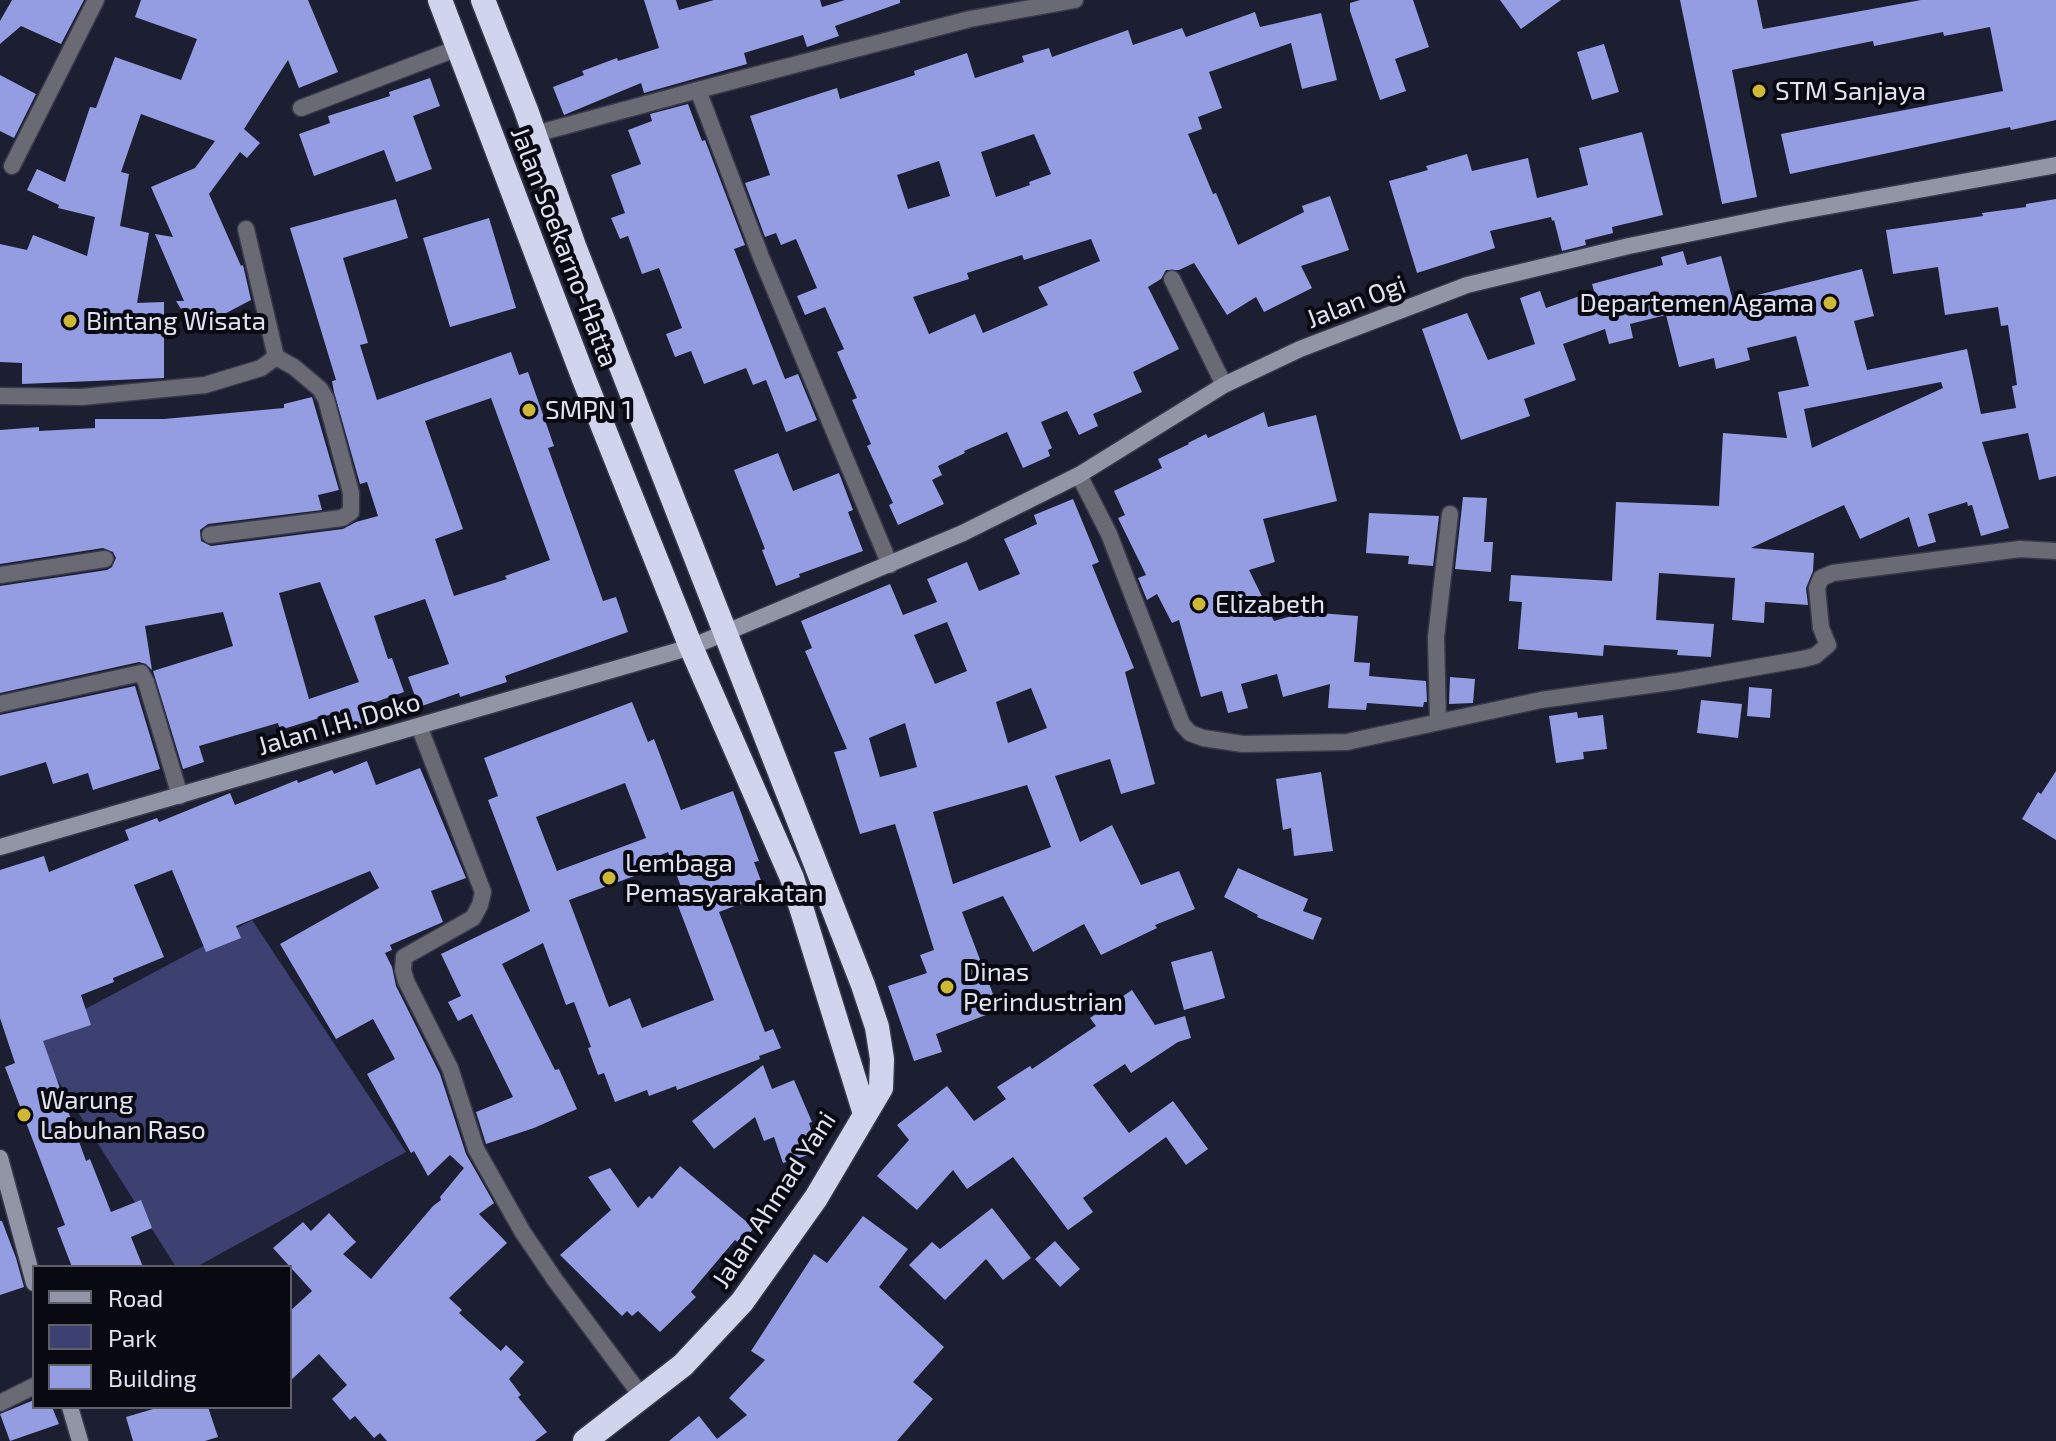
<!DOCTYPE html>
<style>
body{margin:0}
#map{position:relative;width:2056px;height:1441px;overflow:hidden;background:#1c1e31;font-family:"Exo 2",sans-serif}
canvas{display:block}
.legend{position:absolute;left:32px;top:1265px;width:260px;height:144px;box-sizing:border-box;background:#080911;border:2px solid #5f606a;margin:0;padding:10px 14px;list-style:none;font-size:24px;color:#e1e3f0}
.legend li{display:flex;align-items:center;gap:16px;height:40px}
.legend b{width:40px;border:2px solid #5f606a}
</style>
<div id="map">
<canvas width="2056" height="1441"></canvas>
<ul class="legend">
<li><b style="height:10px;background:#9295a5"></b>Road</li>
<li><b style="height:22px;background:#3d4171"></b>Park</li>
<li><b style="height:22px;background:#949ce2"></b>Building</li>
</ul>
</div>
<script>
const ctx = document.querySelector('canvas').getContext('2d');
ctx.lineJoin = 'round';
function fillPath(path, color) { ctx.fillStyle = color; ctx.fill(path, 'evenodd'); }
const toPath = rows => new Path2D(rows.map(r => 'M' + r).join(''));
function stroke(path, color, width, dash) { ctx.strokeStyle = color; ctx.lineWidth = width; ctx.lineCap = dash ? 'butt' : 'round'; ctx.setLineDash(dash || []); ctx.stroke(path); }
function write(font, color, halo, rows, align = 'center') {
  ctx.font = font + ' "Exo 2",sans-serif'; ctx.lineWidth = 8; ctx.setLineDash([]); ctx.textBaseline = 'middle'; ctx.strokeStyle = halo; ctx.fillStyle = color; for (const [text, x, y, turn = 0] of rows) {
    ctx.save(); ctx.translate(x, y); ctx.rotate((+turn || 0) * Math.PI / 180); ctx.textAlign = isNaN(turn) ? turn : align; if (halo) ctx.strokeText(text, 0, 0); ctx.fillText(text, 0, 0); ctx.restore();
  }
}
const green = toPath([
 [252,920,406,1152,196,1267,176,1267,31,1038]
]);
const building = toPath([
 [12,0,84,0,61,44,21,26,0,44,0,21],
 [141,0,308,0,338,72,299,88,288,60,244,129,260,143,247,158,240,152,209,194,241,266,243,265,251,300,194,330,176,301,184,301,155,234,173,237,151,187,195,168,215,141,141,114,121,172,129,174,120,226,149,233,137,303,164,302,164,378,22,384,22,363,0,362,0,244,27,250,33,235,87,256,95,217,58,208,59,205,27,190,37,169,65,182,90,107,96,108,115,57,181,80,197,39,135,17],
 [644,0,676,0,679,10,714,0,820,0,822,7,845,0,900,0,900,3,835,26,839,36,807,47,803,35,744,53,747,64,644,93,641,83,564,115,553,87,584,75,582,71,617,58,618,61,659,48],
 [1360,0,1413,0,1429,47,1395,59,1406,91,1380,100,1350,11,1350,3],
 [1500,0,1561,0,1521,29],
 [1680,0,1757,0,1763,29,1921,0,2056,0,2056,120,2011,130,2010,127,1790,174,1781,134,2003,91,1990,27,1944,36,1943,32,1874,46,1873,41,1732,70,1757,197,1722,204],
 [1255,12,1260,27,1321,13,1337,80,1302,89,1291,43,1209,72,1222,108,1198,117,1202,129,1188,134,1213,194,1216,193,1238,245,1304,212,1302,206,1330,196,1349,250,1301,266,1312,288,1264,312,1256,297,1227,315,1194,263,1179,270,1166,270,1161,279,1148,287,1179,349,1133,372,1142,392,1093,414,1098,426,1079,435,1067,411,1041,422,1052,448,1048,450,1050,456,1023,468,1007,432,964,451,965,453,938,466,942,475,932,480,944,504,898,525,889,505,893,503,867,446,871,444,852,400,857,398,837,352,844,349,825,307,805,315,797,296,817,288,796,239,781,245,776,233,765,237,745,183,770,175,750,116,837,88,840,99,915,75,914,71,967,53,975,78,1024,62,1022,56,1049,48,1052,57,1128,30,1133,45,1182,28,1186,37],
 [1034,134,1051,174,1029,182,1030,185,996,197,981,152],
 [939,161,950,196,908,209,897,175],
 [1091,239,1100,261,1038,287,1048,305,983,333,975,314,929,334,913,297,969,279,967,273,1022,255,1024,260],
 [1604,44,1619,92,1592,100,1577,52],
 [0,75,36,94,14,138,0,131],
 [430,78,440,106,413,116,432,169,396,182,384,150,314,176,299,134,330,123,328,116,390,96,389,92],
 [688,104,702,141,705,140,745,245,734,249,785,379,798,374,817,420,786,432,766,380,753,385,746,368,704,384,691,351,675,357,666,334,682,328,659,268,642,274,628,236,620,239,611,218,625,213,611,175,641,164,628,130,652,121,650,114],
 [1642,132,1663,215,1612,227,1613,233,1585,240,1586,245,1562,251,1554,220,1552,221,1551,217,1490,231,1495,248,1417,273,1389,181,1428,170,1426,166,1467,154,1472,171,1528,158,1537,198,1588,185,1579,148],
 [396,199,408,238,343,258,368,343,360,345,377,400,511,352,519,375,528,372,554,446,548,448,603,601,616,597,628,632,505,676,507,682,460,697,459,693,419,707,408,677,449,664,425,599,374,616,388,659,392,658,404,692,364,706,369,721,345,729,339,712,280,730,278,723,199,746,204,762,183,769,153,671,233,646,223,612,145,626,152,670,146,664,139,662,0,693,0,586,107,570,112,567,116,558,113,552,103,548,0,564,0,430,39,427,39,431,95,428,95,419,164,419,284,408,284,404,312,397,339,490,318,495,322,510,208,524,200,530,201,541,211,546,343,529,356,522,378,516,367,482,360,484,334,392,332,381,336,380,290,228],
 [491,398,550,560,505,576,507,579,454,596,435,539,463,529,425,421],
 [320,582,359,682,309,699,279,593],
 [2056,199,2056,476,2039,480,2028,433,1982,442,2009,528,1981,536,1972,505,1968,506,1967,502,1928,514,1936,542,1918,547,1909,517,1860,539,1844,505,1751,548,1814,553,1813,571,1806,588,1808,605,1765,602,1764,623,1732,620,1735,578,1659,573,1656,620,1714,624,1711,657,1677,655,1678,650,1604,645,1603,656,1518,649,1522,602,1509,601,1511,575,1612,581,1616,502,1719,506,1723,433,1787,438,1778,392,1809,386,1796,336,1747,348,1750,360,1716,369,1714,358,1679,367,1666,315,1630,324,1633,338,1609,344,1605,329,1563,344,1576,380,1524,399,1530,416,1461,440,1422,329,1467,313,1488,360,1535,344,1520,298,1540,291,1546,308,1594,291,1592,284,1663,265,1661,257,1683,251,1687,265,1721,256,1733,301,1862,269,1874,316,1854,321,1867,370,1967,349,1981,414,2016,408,2012,386,2017,385,2008,325,2001,326,1998,307,1945,315,1938,267,1893,274,1886,230,1983,216,1982,213,2026,207,2026,204],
 [1941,382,1943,388,1812,448,1804,409],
 [489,218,516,308,450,327,423,238],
 [1264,412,1268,427,1316,415,1337,501,1263,519,1275,562,1249,570,1274,621,1306,612,1358,616,1354,662,1370,663,1369,676,1426,681,1427,702,1424,702,1423,707,1367,703,1366,710,1328,708,1330,684,1283,697,1277,674,1241,684,1248,708,1228,713,1222,691,1201,697,1179,620,1172,623,1157,594,1147,600,1138,578,1146,575,1118,518,1125,515,1114,491,1162,468,1158,459,1189,444,1188,443,1206,434,1208,438],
 [778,453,793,491,839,473,853,510,848,512,863,551,799,574,800,577,776,586,762,550,765,549,734,470],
 [1463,497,1487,498,1484,542,1493,542,1491,572,1455,569],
 [1073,499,1099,562,1092,565,1134,668,1125,672,1155,784,1121,794,1110,759,1055,776,1080,842,1112,825,1141,885,1179,871,1195,909,1155,925,1157,928,1101,955,1084,924,1033,952,1003,896,962,912,999,1010,936,1034,942,1052,914,1061,888,986,927,973,920,955,934,950,895,824,860,834,834,752,847,749,805,651,812,648,801,621,890,584,903,615,937,602,927,579,967,562,979,591,1020,574,1004,539,1037,524,1034,515],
 [947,622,967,671,935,684,914,635],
 [1031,688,1047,728,1008,743,996,702],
 [905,723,917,767,880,777,869,738],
 [1027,785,1051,847,953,884,933,812],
 [1369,513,1439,516,1433,566,1408,564,1409,556,1366,553],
 [1450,677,1475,679,1473,703,1449,704],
 [135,686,160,769,93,790,88,773,53,784,46,762,0,776,0,715],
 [1749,687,1772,689,1770,718,1747,716],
 [1701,700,1742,704,1738,738,1697,733],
 [632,702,648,742,654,739,681,810,733,791,759,861,754,862,766,894,719,912,765,1032,773,1029,781,1048,759,1056,760,1059,677,1090,676,1086,649,1096,647,1090,615,1102,604,1073,598,1075,588,1048,591,1047,574,1002,566,1005,543,943,502,964,555,1070,559,1069,577,1109,534,1128,486,1144,476,1112,513,1097,472,1014,458,1021,448,1002,461,996,441,954,530,911,488,800,498,796,484,758],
 [625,783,646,838,557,871,536,817],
 [668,852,686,900,677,903,714,1000,642,1028,630,998,609,1007,569,900,637,875,633,866],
 [1577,712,1578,718,1603,715,1607,749,1583,752,1584,759,1556,763,1549,716],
 [367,761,376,785,420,768,466,878,431,891,443,922,390,945,392,950,385,953,392,967,396,986,440,1074,466,1154,494,1203,479,1214,507,1243,449,1298,462,1310,459,1313,501,1351,506,1345,524,1362,509,1379,521,1395,518,1397,547,1432,535,1441,387,1441,380,1433,374,1438,355,1416,350,1420,332,1399,347,1385,319,1354,290,1381,290,1311,312,1291,273,1248,303,1222,311,1231,329,1213,356,1242,343,1254,371,1279,433,1206,441,1200,440,1197,464,1168,450,1155,428,1176,414,1151,411,1153,367,1074,395,1059,373,1019,336,1039,280,944,379,888,370,871,236,926,241,938,206,952,172,870,134,885,164,957,113,978,114,982,81,995,91,1025,43,1041,86,1161,90,1159,111,1212,141,1200,152,1228,131,1237,143,1267,72,1267,57,1228,65,1225,5,1067,15,1063,0,1018,0,870,44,856,49,872,129,840,125,830,157,818,159,822,230,793,235,805,297,780,298,783,332,770,334,774],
 [2056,771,2056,840,2022,819,2038,792,2041,794],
 [1321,772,1333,851,1294,856,1291,828,1283,830,1276,779],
 [1238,868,1308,899,1303,911,1322,918,1313,940,1257,917,1258,915,1224,897],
 [1212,951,1225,998,1184,1010,1171,962],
 [1132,990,1155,1025,1185,1016,1191,1038,1178,1042,1131,1073,1125,1064,1093,1085,1129,1133,1173,1101,1208,1149,1186,1165,1166,1137,1083,1198,1093,1212,1068,1230,1013,1157,967,1189,953,1170,917,1210,877,1176,909,1140,897,1125,947,1086,974,1121,1006,1099,997,1087,1030,1066,1032,1069,1096,1026,1090,1018],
 [763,1065,772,1089,794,1080,812,1122,809,1123,818,1152,783,1163,774,1137,764,1141,755,1117,714,1149,692,1121],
 [680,1166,754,1228,740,1244,735,1240,691,1292,696,1297,660,1332,638,1311,632,1316,627,1311,622,1316,560,1255,611,1210,588,1177,610,1168,638,1208,649,1196,652,1199],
 [992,1208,1031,1258,1003,1280,986,1259,945,1300,909,1265,932,1242,940,1249],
 [863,1216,908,1249,879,1287,944,1347,913,1382,933,1399,897,1441,669,1441,699,1416,717,1439,747,1415,729,1398,765,1360,751,1351,814,1254,827,1263],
 [0,1221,2,1221,16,1258,24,1287,0,1295],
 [1055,1241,1080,1269,1060,1287,1035,1259],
 [34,1400,34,1407,52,1407,59,1424,10,1441,0,1414],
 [160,1407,208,1407,218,1437,205,1441,133,1441,126,1417]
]);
const street = toPath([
 [301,108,458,48],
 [535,134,698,90],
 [12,166,96,0],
 [1172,279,1224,385],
 [0,396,82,397,205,385,261,368,276,357,246,229],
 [1079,475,1109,534,1182,724,1190,733,1203,738,1243,744,1347,742,1541,700,1678,681,1803,659,1815,656,1828,645,1821,628,1817,588,1821,578,1833,573,2020,549,2056,551],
 [210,535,342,518,351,512,351,493,326,399,320,389,294,367,276,357],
 [890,565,761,257,698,90,970,19,1075,0],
 [0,575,105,559],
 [0,704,141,673,146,682,180,796],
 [1438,722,1436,637,1450,514],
 [419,726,483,892,480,905,473,918,404,957,403,970,406,981,450,1068,476,1149,522,1231,555,1280,643,1398],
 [0,1403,34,1386]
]);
const secondary = toPath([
 [0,847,691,647,963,533,1079,475,1224,385,1300,349,1467,285,1629,246,1785,214,2056,165],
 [0,1158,34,1283],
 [70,1407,80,1441]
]);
const highway = toPath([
 [440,0,584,379,691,647,792,878,865,1114],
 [483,0,526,110,574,246,863,985,877,1027,882,1059,881,1088,816,1198,742,1302,683,1365,585,1441]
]);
const markers = [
 [1759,91,8,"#d0b837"],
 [1830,303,8,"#d0b837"],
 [70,321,8,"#d0b837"],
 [529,410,8,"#d0b837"],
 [1199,604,8,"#d0b837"],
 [609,878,8,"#d0b837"],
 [947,987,8,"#d0b837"],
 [24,1115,8,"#d0b837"]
];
const poiNames = [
 ["STM Sanjaya",1775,91],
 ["Departemen Agama",1814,303,"right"],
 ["Bintang Wisata",86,321],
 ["SMPN 1",545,410],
 ["Elizabeth",1215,604],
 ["Lembaga",625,863],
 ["Pemasyarakatan",625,893],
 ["Dinas",963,972],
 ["Perindustrian",963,1002],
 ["Warung",40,1100],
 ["Labuhan Raso",40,1130]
];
const streetNames = [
 ["Jalan Soekarno-Hatta",564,247,69],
 ["Jalan Ogi",1356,302,-21],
 ["Jalan I.H. Doko",339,724,-16],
 ["Jalan Ahmad Yani",774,1200,-57]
];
fillPath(green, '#3d4171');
fillPath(building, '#949ce2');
stroke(street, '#383a4c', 19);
stroke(secondary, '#383a4c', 19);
stroke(highway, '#383a4c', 27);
stroke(street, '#696a74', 16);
stroke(secondary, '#9295a5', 16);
stroke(highway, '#d0d4ed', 24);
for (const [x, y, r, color] of markers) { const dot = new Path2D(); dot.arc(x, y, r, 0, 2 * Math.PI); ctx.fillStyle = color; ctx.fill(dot); stroke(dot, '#080911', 3); }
write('26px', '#e1e3f0', '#080911', poiNames, 'left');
write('26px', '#e1e3f0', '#080911', streetNames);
</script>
